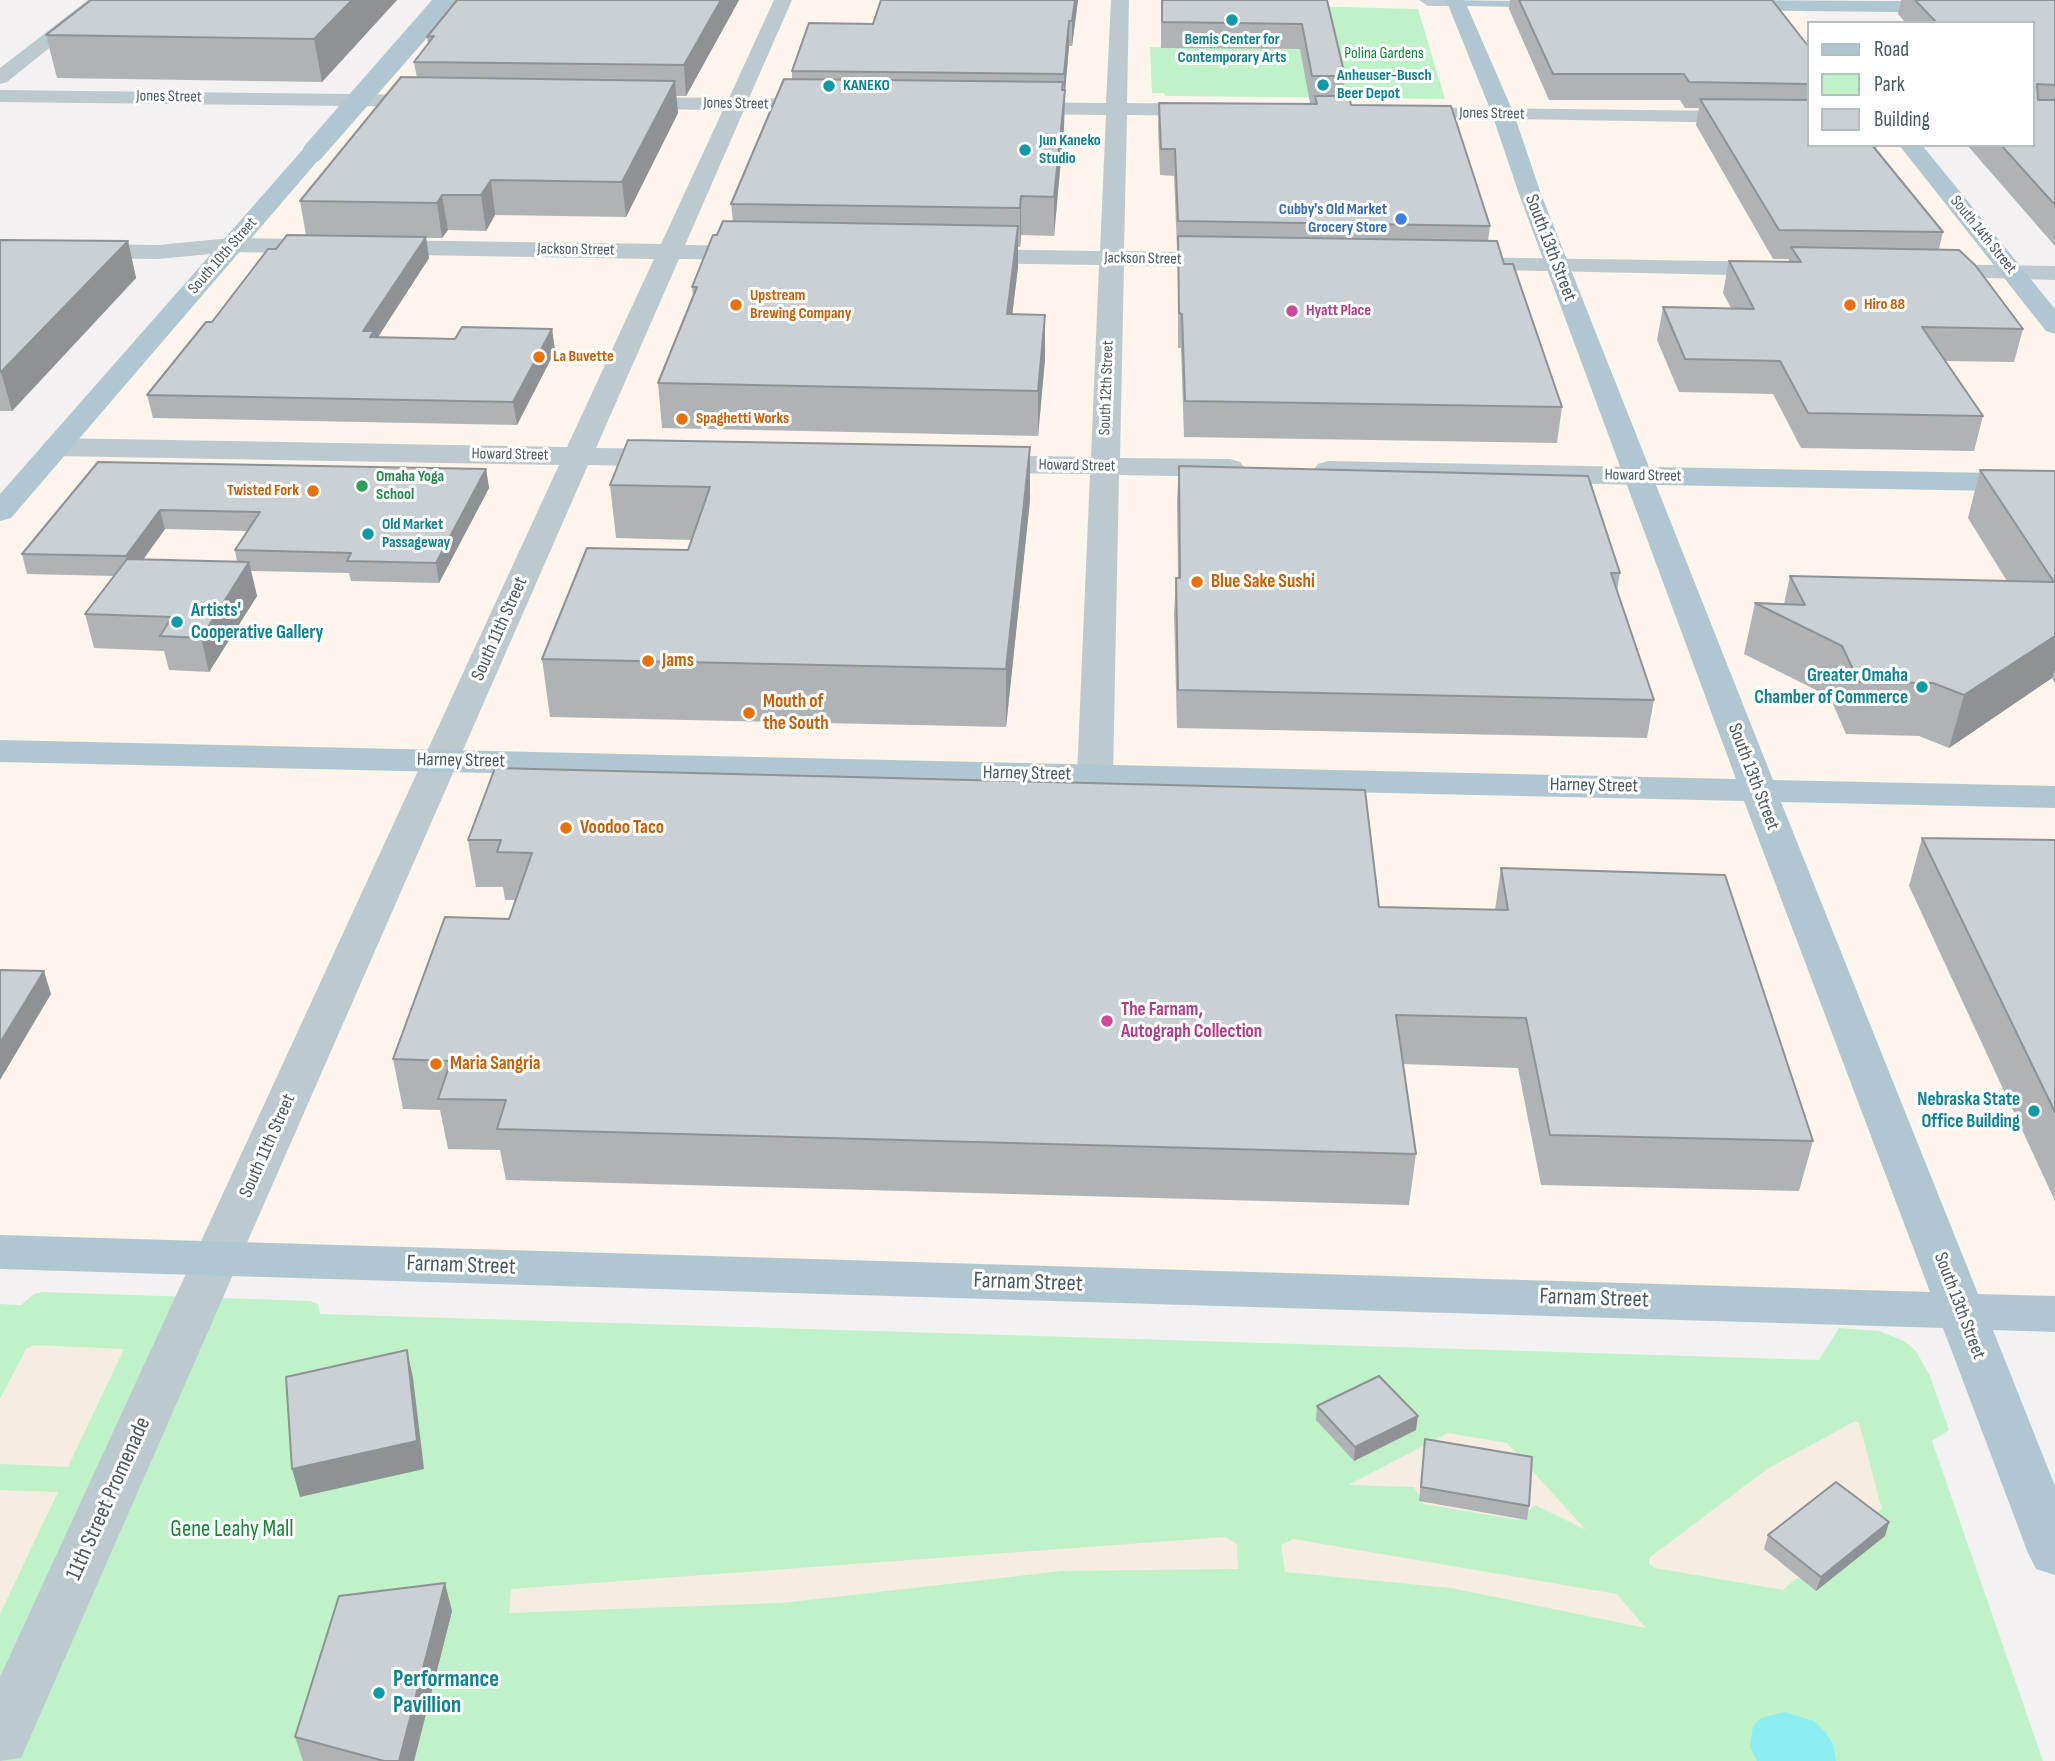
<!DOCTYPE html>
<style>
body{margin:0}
#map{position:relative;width:2055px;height:1761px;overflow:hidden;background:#f4f1f2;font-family:"Sofia Sans Condensed",sans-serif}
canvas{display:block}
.legend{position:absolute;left:1807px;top:21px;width:228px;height:126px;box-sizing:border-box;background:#fff;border:2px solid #b6bdbf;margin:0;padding:9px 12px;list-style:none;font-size:21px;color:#485960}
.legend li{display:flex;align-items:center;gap:14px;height:35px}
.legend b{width:35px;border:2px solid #b6bdbf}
</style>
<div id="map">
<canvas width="2055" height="1761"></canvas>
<ul class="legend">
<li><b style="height:9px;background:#b0c7d1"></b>Road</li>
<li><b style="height:19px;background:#bff2c9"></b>Park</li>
<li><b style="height:19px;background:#cbd0d4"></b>Building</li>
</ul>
</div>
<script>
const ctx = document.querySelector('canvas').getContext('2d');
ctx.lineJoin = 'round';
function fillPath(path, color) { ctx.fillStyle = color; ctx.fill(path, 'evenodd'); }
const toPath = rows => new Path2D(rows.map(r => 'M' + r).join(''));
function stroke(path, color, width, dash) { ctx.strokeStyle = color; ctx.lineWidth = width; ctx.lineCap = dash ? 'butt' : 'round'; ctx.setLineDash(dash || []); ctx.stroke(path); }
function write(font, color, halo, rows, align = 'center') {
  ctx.font = font + ' "Sofia Sans Condensed",sans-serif'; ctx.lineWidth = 6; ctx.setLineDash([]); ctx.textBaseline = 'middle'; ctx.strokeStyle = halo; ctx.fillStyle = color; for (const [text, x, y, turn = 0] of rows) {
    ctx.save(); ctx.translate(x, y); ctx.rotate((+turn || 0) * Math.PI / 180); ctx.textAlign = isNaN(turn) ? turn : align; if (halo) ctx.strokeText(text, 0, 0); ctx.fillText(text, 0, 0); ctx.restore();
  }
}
const commercial = toPath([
 [450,0,1424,0,1798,5,1812,23,1808,23,1808,145,1910,145,2055,326,2055,1314,0,1252,0,512]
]);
const green = toPath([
 [1300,6,1418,9,1445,99,1165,96,1164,93,1152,93,1150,47,1299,49],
 [43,1292,310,1301,318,1304,320,1314,1819,1360,1839,1328,1879,1331,1904,1341,1916,1351,1930,1376,1949,1430,1932,1441,2043,1761,0,1761,0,1304,21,1305,34,1294]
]);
const sand = toPath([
 [34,1345,124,1349,68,1467,0,1464,0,1399,26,1349],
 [1855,1421,1859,1423,1882,1509,1868,1518,1822,1584,1797,1578,1783,1590,1655,1568,1649,1564,1649,1558,1767,1469],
 [1448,1433,1507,1443,1586,1530,1535,1505,1519,1520,1423,1504,1414,1487,1348,1485],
 [0,1490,58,1492,0,1614],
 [1225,1537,1237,1544,1238,1569,1062,1571,782,1603,509,1613,511,1589],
 [1293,1539,1617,1594,1646,1628,1451,1588,1285,1572,1281,1545]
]);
const water = toPath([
 [1784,1712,1814,1721,1825,1732,1833,1744,1836,1761,1757,1761,1750,1747,1753,1726,1761,1718]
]);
const minor = toPath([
 [88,0,109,0,7,82,0,84,0,68,88,0],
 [774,0,792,0,749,98,826,99,836,105,826,111,744,110,685,245,757,246,766,248,769,253,766,258,757,260,679,259,596,448,673,449,683,452,687,458,683,464,673,467,588,465,29,1740,21,1758,0,1761,0,1677,559,465,56,456,46,453,42,447,46,441,56,438,567,447,654,259,231,252,158,259,0,257,0,243,158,245,231,238,661,244,723,110,624,109,614,103,624,97,729,98,774,0],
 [1111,0,1129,0,1127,103,1211,104,1221,110,1211,116,1127,115,1124,251,1229,253,1238,255,1241,260,1238,265,1229,267,1124,266,1120,458,1230,459,1240,462,1245,468,1240,474,1230,477,1119,475,1113,775,1108,783,1095,786,1082,783,1077,775,1090,474,979,473,969,470,964,464,969,458,979,455,1091,457,1099,265,964,263,955,261,952,256,955,251,964,249,1100,251,1106,115,1012,114,1002,108,1012,102,1106,103,1111,0],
 [1419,0,1465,0,1456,6,1428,6,1419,0],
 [0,90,434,95,444,101,434,107,0,102,0,90],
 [1401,107,1808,112,1808,124,1394,117,1390,113,1401,107],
 [1461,257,1779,262,1788,264,1791,269,1788,274,1779,276,1452,269,1449,264,1452,259,1461,257],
 [1927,264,2055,266,2055,280,1918,276,1915,271,1918,266,1927,264],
 [1328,461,1638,467,1648,470,1653,476,1648,482,1638,485,1318,476,1313,470,1318,464,1328,461]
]);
const major = toPath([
 [1446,0,1571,2,1562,8,1467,6,1514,114,1541,194,1649,467,2055,474,2055,492,1656,485,1773,780,2055,786,2055,808,1781,802,1978,1294,2055,1296,2055,1332,1993,1330,2055,1486,2055,1575,2036,1569,2028,1553,1943,1328,0,1269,0,1235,1930,1292,1744,801,0,762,0,740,1736,779,1519,194,1492,114,1446,0],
 [1717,0,2055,2,2055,14,1724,10,1717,8,1715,4,1717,0],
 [313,145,324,152,321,157,11,518,0,521,0,494,305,147,313,145],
 [1899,145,1922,145,2055,309,2055,334,2046,331,1899,145]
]);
const majorBridge = toPath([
 [313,152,446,0]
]);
const wall = toPath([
 [397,0,322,82,57,78,46,35],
 [457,0,739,0,686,96,676,96,678,113,626,217,495,215,486,231,448,230,442,238,426,238,429,258,378,337,455,339,552,329,555,351,517,425,153,418,147,395,212,322,306,235,300,201,417,78,414,62,428,44,427,37],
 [881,0,1078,0,1072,46,1069,46,1065,92,1064,126,1054,236,1021,235,1020,247,1018,247,1018,267,1012,315,1045,315,1045,359,1038,436,662,428,658,383,693,296,692,287,717,235,733,222,731,204,792,79,792,71,873,24],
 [1161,0,1327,0,1345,76,1343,96,1351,105,1490,226,1488,241,1504,264,1562,407,1557,443,1184,437,1181,348,1178,348,1178,249,1177,249,1174,176,1160,175,1158,128,1159,103,1315,104,1315,103,1310,103,1300,49,1161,48],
 [1510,0,1772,0,1808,46,1808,145,1877,145,1876,150,1943,232,1939,249,2023,329,2014,362,1945,361,1983,416,1974,451,1801,448,1773,394,1679,392,1657,340,1663,307,1731,308,1723,293,1729,261,1788,262,1789,259,1773,259,1696,125,1699,108,1685,108,1680,100,1549,100,1509,9],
 [1901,0,2055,0,2055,246,1967,145,2032,145,2032,23,1906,23,1898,14],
 [0,240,128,241,136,278,12,411,0,411],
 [628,440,1030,500,1006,727,550,717,542,659,688,550,691,540,616,538,610,485],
 [98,462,486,469,489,488,439,583,351,581,349,573,251,571,257,596,209,672,169,670,164,651,94,648,85,614,114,576,27,574,22,554],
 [165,529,247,531,235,550,237,562,143,560],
 [1179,466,1620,573,1617,591,1654,700,1647,738,1177,728,1174,614,1176,578,1178,578,1177,500],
 [1980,470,2055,471,2055,683,2052,678,1949,748,1919,736,1846,734,1830,697,1744,654,1755,603,1784,604,1790,576,2007,581,1968,518],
 [495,768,1379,907,1495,910,1501,868,1813,1141,1799,1191,1541,1185,1518,1068,1403,1064,1416,1154,1409,1205,506,1180,500,1150,448,1149,440,1110,403,1109,393,1059,509,919,515,900,505,900,503,887,476,887,468,840],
 [1922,838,2055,840,2055,1201,1909,886],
 [1317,1406,1416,1430,1354,1461,1316,1420],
 [1425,1439,1529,1506,1527,1520,1419,1501],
 [1889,1522,1885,1536,1816,1591,1764,1549,1768,1535],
 [452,1611,414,1761,303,1761,295,1737]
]);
const shadedWall = toPath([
 [352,0,397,0,322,82,314,39],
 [721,0,739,0,686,96,684,65],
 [1075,0,1078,0,1072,46,1072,21],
 [1069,21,1069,46,1065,92,1064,126,1054,236,1054,197,1063,82,1062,114,1064,97,1064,74],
 [675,81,678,113,626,217,622,182],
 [491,180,495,215,486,231,481,195],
 [442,195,448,230,442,238,437,203],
 [1021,196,1021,235,1020,247,1020,208],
 [1018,226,1018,267,1007,358,1007,314],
 [426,237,429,258,376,340,378,353,363,331],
 [128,241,136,278,12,411,1,372],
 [1045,315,1045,359,1038,436,1038,391],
 [552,329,555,351,517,425,513,402],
 [1030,447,1030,500,1006,727,1006,669],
 [486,469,489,488,439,583,436,563],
 [160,510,165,529,131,576,126,556],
 [249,562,257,596,209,672,201,638],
 [2055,636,2055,669,2052,678,1949,748,1964,695],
 [44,971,51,994,0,1080,0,1043],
 [407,1350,413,1378,424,1469,300,1497,292,1469],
 [1418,1416,1416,1430,1354,1461,1355,1447],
 [1889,1522,1885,1536,1816,1591,1821,1577],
 [445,1583,452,1611,414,1761,399,1761]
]);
const building = toPath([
 [91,0,352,0,314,39,46,35,91,0],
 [457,0,721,0,684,65,414,62,434,36,427,37,457,0],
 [881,0,1075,0,1072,21,1069,21,1064,74,792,71,809,23,873,24,881,0],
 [1162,0,1327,0,1345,76,1312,76,1302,24,1162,22,1162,0],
 [1519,0,1772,0,1808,46,1808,84,1689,82,1684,74,1553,74,1519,0],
 [1915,0,2055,0,2055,85,2037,84,2038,100,2055,100,2055,205,2001,145,2032,145,2032,23,1937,23,1915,0],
 [401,77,675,81,622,182,491,180,481,195,442,195,437,203,300,201,401,77],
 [784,79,1063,82,1062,90,1065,90,1054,197,1021,196,1020,208,731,204,784,79],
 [1315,96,1349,96,1351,105,1451,106,1490,226,1178,221,1175,149,1161,149,1159,103,1317,104,1315,96],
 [1700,99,1808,100,1808,145,1872,145,1943,232,1779,230,1700,99],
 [723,221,1018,226,1007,314,1045,315,1038,391,658,383,697,287,692,287,713,235,717,235,723,221],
 [287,235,426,237,363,331,374,331,370,337,455,339,462,327,552,329,513,402,147,395,206,322,212,322,268,249,276,249,287,235],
 [1178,236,1497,241,1504,264,1513,264,1562,407,1185,401,1182,314,1179,313,1178,236],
 [0,240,128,241,1,372,0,372,0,240],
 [1791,247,1959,250,1975,265,2023,329,1922,327,1983,416,1808,413,1780,361,1685,359,1663,307,1754,309,1729,261,1801,262,1791,247],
 [628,440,1030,447,1006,669,542,659,587,548,688,550,710,487,610,485,628,440],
 [98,462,486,469,436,563,347,561,351,553,235,550,260,512,160,510,126,556,22,554,98,462],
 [1179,466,1588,476,1620,573,1611,573,1654,700,1178,690,1176,578,1180,578,1179,466],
 [1980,470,2055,471,2055,636,1964,695,1933,683,1859,682,1842,646,1755,603,1805,605,1790,576,2054,582,1980,470],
 [127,559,249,562,201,638,160,636,172,617,85,614,127,559],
 [495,768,1365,790,1379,907,1508,910,1501,868,1725,875,1813,1141,1550,1135,1526,1018,1396,1015,1416,1154,497,1129,506,1100,438,1099,451,1061,393,1059,445,917,509,919,532,853,497,852,501,840,468,840,495,768],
 [1922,838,2055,840,2055,1112,1922,838],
 [0,970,44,971,0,1043,0,970],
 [407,1350,417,1441,292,1469,286,1377,407,1350],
 [1379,1376,1418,1416,1355,1447,1317,1406,1379,1376],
 [1425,1439,1532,1457,1529,1506,1421,1487,1425,1439],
 [1836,1482,1889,1522,1821,1577,1768,1535,1836,1482],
 [445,1583,399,1761,384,1761,295,1737,339,1596,445,1583]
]);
const markers = [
 [1232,20,7,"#0f9aa8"],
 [1323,85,7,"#0f9aa8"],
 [829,86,7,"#0f9aa8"],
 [1025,150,7,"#0f9aa8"],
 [1401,219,7,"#3f7fe0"],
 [736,305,7,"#e8710a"],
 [1850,305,7,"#e8710a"],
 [1292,311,7,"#d1479c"],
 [539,357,7,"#e8710a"],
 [682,419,7,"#e8710a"],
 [362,486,7,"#2e9e5b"],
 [313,491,7,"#e8710a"],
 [368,534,7,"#0f9aa8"],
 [1197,582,7,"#e8710a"],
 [177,622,7,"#0f9aa8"],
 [648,661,7,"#e8710a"],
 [1922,687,7,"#0f9aa8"],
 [749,713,7,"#e8710a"],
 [566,828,7,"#e8710a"],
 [1107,1021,7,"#d1479c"],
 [436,1064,7,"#e8710a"],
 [2034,1111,7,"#0f9aa8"],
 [379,1693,7,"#0f9aa8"]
];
const farCulturenames = [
 ["Bemis Center for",1232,40,"center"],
 ["Contemporary Arts",1232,58,"center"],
 ["Anheuser-Busch",1337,76],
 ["Beer Depot",1337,94],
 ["KANEKO",843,86],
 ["Jun Kaneko",1039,141],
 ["Studio",1039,159],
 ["Old Market",382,525],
 ["Passageway",382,543]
];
const farParknames = [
 ["Polina Gardens",1384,54]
];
const farStreetnames = [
 ["Jones Street",169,97,1],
 ["Jones Street",736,104,1],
 ["Jones Street",1492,114,1],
 ["South 14th Street",1983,235,51],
 ["Jackson Street",576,250,1],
 ["South 10th Street",223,256,-49],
 ["Jackson Street",1143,259,1],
 ["South 12th Street",1107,388,-88],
 ["Howard Street",510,455,1],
 ["Howard Street",1077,466,1],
 ["Howard Street",1643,476,1]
];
const farShopnames = [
 ["Cubby's Old Market",1387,210],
 ["Grocery Store",1387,228]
];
const farFoodnames = [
 ["Upstream",750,296],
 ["Brewing Company",750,314],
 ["Hiro 88",1864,305],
 ["La Buvette",553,357],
 ["Spaghetti Works",696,419],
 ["Twisted Fork",299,491,"right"]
];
const farHotelnames = [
 ["Hyatt Place",1306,311]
];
const farLeisurenames = [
 ["Omaha Yoga",376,477],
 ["School",376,495]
];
const streetNames = [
 ["South 13th Street",1550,248,69],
 ["South 11th Street",500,629,-66],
 ["Harney Street",461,761,1],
 ["Harney Street",1027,774,1],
 ["South 13th Street",1753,777,69],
 ["Harney Street",1594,786,1],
 ["South 11th Street",268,1146,-66],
 ["South 13th Street",1959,1306,69]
];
const foodNames = [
 ["Blue Sake Sushi",1211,582],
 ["Jams",662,661],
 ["Mouth of",763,702],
 ["the South",763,724],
 ["Voodoo Taco",580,828],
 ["Maria Sangria",450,1064]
];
const cultureNames = [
 ["Artists'",191,611,"left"],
 ["Cooperative Gallery",191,633,"left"],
 ["Greater Omaha",1908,676],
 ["Chamber of Commerce",1908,698],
 ["Nebraska State",2020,1100],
 ["Office Building",2020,1122]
];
const hotelNames = [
 ["The Farnam,",1121,1010],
 ["Autograph Collection",1121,1032]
];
const nearStreetnames = [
 ["Farnam Street",461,1266,2],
 ["Farnam Street",1028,1283,2],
 ["Farnam Street",1594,1299,2],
 ["11th Street Promenade",109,1499,-66]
];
const nearParknames = [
 ["Gene Leahy Mall",232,1530]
];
const nearCulturenames = [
 ["Performance",393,1680],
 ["Pavillion",393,1706]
];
fillPath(commercial, '#fdf5ec');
fillPath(green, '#bff2c9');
fillPath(sand, '#f5ece2');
fillPath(water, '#8beef1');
fillPath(minor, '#bcc9ce');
fillPath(major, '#b0c7d1');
stroke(majorBridge, '#b0c7d1', 21);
fillPath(wall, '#afb3b6');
fillPath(shadedWall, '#8e9294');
fillPath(building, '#cbd0d4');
stroke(building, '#8e9294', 2);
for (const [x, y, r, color] of markers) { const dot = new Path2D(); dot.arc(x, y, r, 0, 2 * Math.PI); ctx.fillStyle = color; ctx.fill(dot); stroke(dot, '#fff', 2.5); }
write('bold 16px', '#0d838f', '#fff', farCulturenames, 'left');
write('16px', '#138738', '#fff', farParknames);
write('16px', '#485960', '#fff', farStreetnames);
write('bold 16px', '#366cbe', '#fff', farShopnames, 'right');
write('bold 16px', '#c56008', '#fff', farFoodnames, 'left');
write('bold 16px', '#b23c85', '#fff', farHotelnames, 'left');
write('bold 16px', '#27864d', '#fff', farLeisurenames, 'left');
write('19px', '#485960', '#fff', streetNames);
write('bold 19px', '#c56008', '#fff', foodNames, 'left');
write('bold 19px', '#0d838f', '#fff', cultureNames, 'right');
write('bold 19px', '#b23c85', '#fff', hotelNames, 'left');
write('23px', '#485960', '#fff', nearStreetnames);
write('23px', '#138738', '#fff', nearParknames);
write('bold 23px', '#0d838f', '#fff', nearCulturenames, 'left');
</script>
